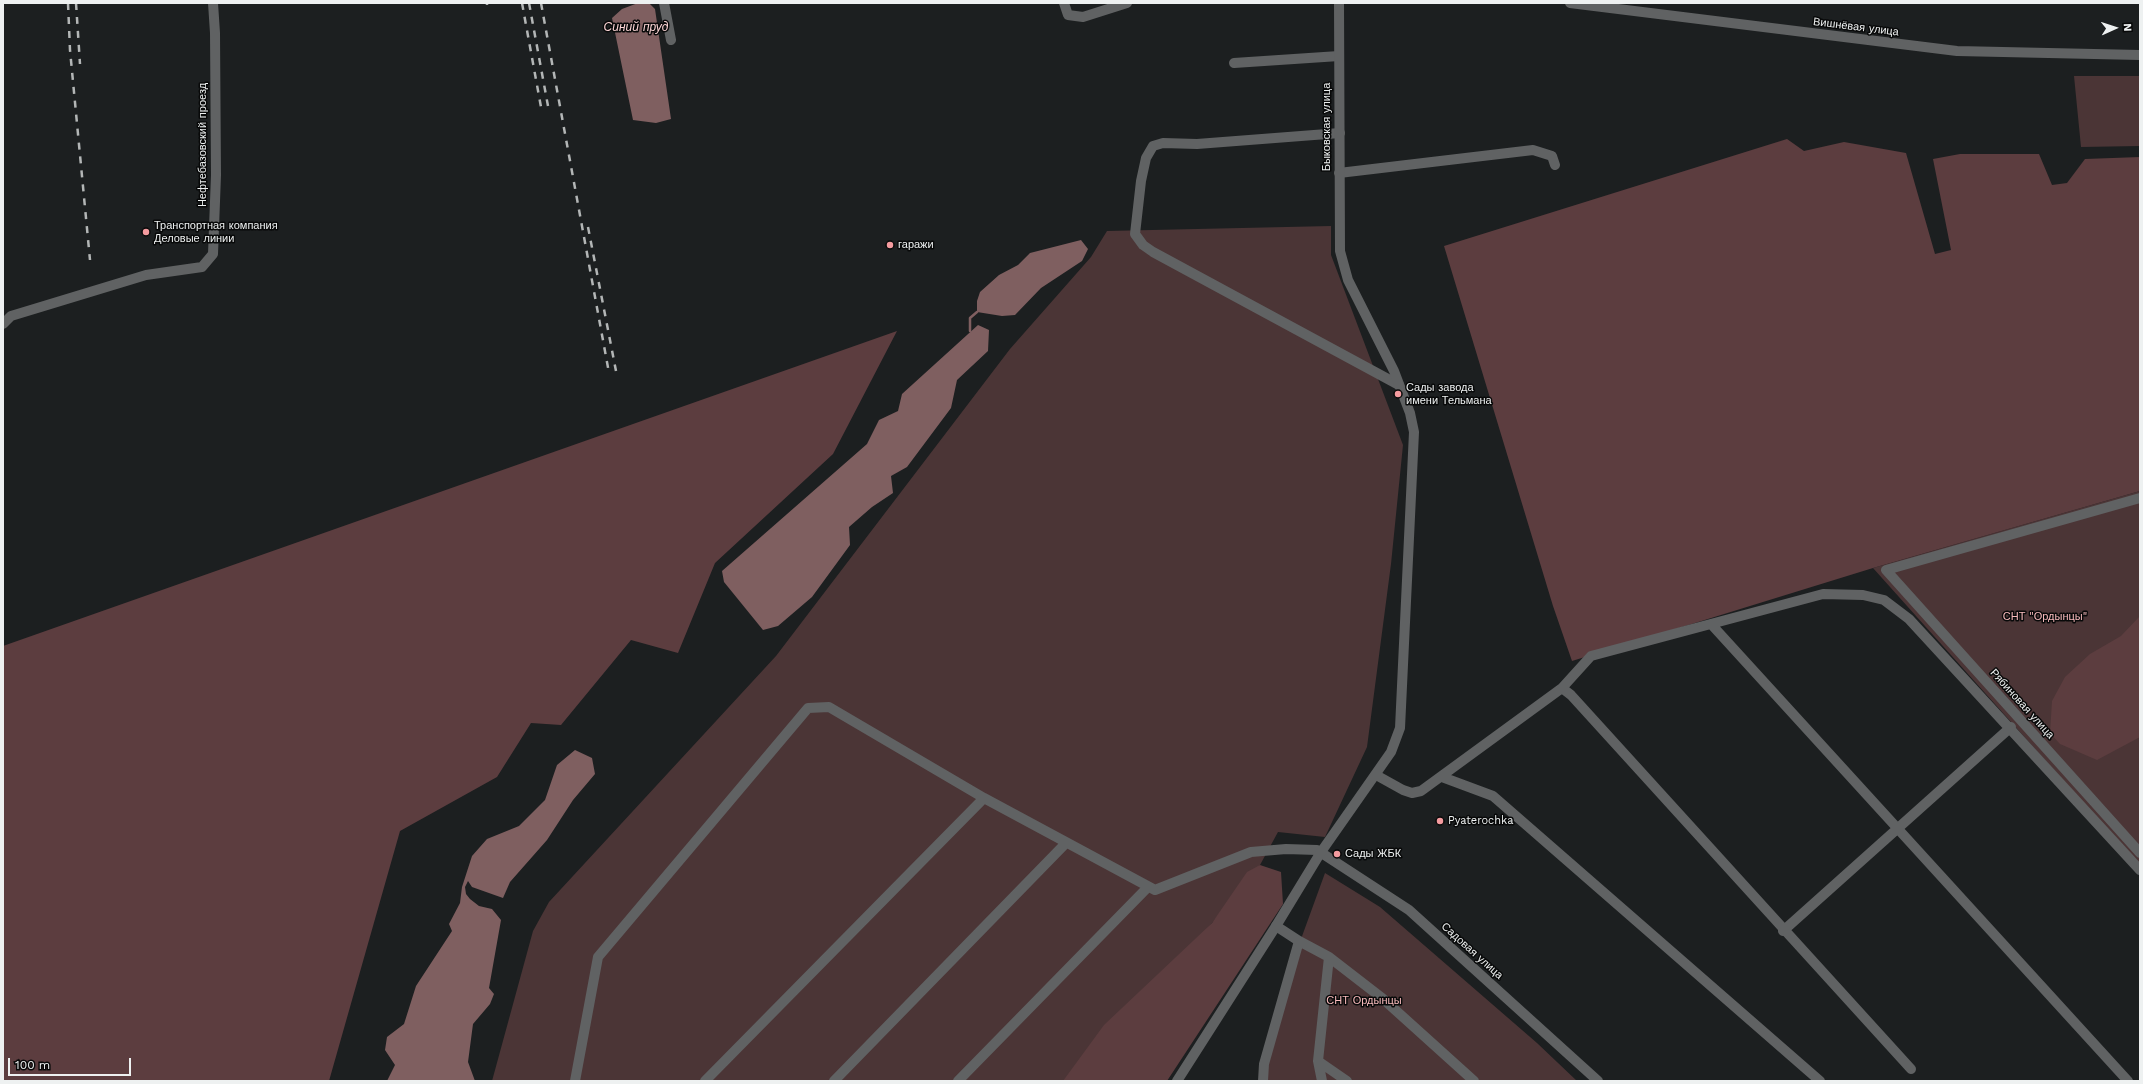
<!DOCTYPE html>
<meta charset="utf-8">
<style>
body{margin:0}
#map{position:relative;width:2143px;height:1084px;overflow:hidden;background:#1c1f20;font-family:"Work Sans",sans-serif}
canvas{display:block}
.frame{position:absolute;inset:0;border:4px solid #eef1f1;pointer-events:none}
.north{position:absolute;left:2095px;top:8px;width:40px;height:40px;-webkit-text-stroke:3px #080909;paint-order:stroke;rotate:87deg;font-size:11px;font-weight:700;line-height:16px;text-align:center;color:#eef1f1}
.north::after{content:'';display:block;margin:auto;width:14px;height:18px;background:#eef1f1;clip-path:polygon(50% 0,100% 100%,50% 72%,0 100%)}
.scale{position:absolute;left:8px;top:1058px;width:123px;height:18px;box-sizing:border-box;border:2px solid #eef1f1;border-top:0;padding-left:5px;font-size:12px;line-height:14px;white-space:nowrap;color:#eef1f1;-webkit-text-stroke:3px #080909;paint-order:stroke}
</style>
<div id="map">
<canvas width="2143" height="1084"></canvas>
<div class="frame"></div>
<div class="north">N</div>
<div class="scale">100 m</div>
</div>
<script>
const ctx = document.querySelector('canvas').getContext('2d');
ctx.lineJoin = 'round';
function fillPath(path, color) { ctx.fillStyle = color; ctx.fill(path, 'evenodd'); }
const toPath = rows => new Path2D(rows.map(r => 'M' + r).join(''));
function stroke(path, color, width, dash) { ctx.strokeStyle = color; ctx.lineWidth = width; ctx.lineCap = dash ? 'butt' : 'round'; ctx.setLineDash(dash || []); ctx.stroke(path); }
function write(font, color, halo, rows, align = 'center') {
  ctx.font = font + ' "Work Sans",sans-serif'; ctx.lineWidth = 3; ctx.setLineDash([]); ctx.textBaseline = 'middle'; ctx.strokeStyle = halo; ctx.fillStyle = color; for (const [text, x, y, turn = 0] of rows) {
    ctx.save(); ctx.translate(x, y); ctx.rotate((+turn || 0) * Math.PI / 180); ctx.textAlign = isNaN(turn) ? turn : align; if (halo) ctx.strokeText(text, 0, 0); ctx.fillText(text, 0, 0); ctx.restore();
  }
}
const green = toPath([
 [2074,76,2140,76,2140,146,2081,147],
 [1331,226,1331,255,1403,445,1391,564,1367,747,1325,837,1278,832,1260,865,1212,923,1072,1081,492,1081,533,931,549,902,776,656,1010,349,1091,257,1107,231],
 [2140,491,2140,866,1873,568],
 [1325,873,1380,907,1537,1043,1577,1081,1265,1081,1285,983]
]);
const forest = toPath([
 [1787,139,1804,151,1844,142,1906,153,1935,254,1951,250,1933,159,1960,154,2039,154,2052,185,2067,183,2085,159,2140,157,2140,491,1873,568,1572,661,1553,606,1444,246],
 [897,331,833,454,715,563,678,653,631,640,561,725,531,723,497,777,400,831,329,1081,3,1081,3,646],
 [2140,616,2140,737,2097,760,2060,744,2050,733,2052,701,2065,677,2090,654,2121,636],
 [1260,865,1281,872,1283,904,1167,1081,1063,1081,1104,1025,1212,923,1247,872]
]);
const water = toPath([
 [638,3,649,3,655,9,671,119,656,123,633,120,612,18,622,9],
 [1081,240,1088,249,1082,261,1041,288,1015,315,1002,316,977,312,977,301,980,292,999,275,1018,265,1030,253],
 [978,325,989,330,988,351,957,380,951,408,907,467,891,476,893,493,872,507,849,527,850,545,812,597,778,626,763,630,724,582,722,571,867,444,879,420,898,411,902,394],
 [575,750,592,758,595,774,573,800,547,840,510,882,503,898,472,887,468,881,465,887,466,894,470,899,479,906,492,909,501,920,489,988,494,994,490,1004,473,1024,468,1062,475,1081,387,1081,395,1065,385,1050,387,1037,404,1024,416,986,452,931,449,924,460,903,462,887,472,856,487,839,519,826,545,800,557,765]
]);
const stream = toPath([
 [970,331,970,318,977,312]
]);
const minor = toPath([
 [664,3,671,40],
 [1064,3,1068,15,1083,17,1127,3],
 [1570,3,1957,51,2140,55],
 [1234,63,1339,56],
 [1340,133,1197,144,1163,143,1153,146,1146,158,1141,181,1135,234,1143,245,1153,252,1399,385],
 [1339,173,1533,150,1552,156,1555,165],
 [3,324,11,316,146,275,202,267,213,254,216,175,215,33,213,3],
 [2140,498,1886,570,2140,853],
 [1711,624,2128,1081],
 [1562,688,1571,695,1911,1069],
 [1376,775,1403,790,1412,793,1421,791,1562,688,1591,656,1823,594,1863,595,1884,600,1909,619,2140,870],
 [1442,777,1493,796,1820,1081],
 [1276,926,1299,941,1329,957,1318,1061,1322,1081],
 [1783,931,2011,727],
 [1329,957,1382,998,1474,1081],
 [1318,1061,1347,1081],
 [575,1081,598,957,808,708,829,707,984,798,1155,890,1251,852,1286,849,1317,850,1409,910,1598,1081],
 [705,1081,984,798],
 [834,1081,1066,843],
 [958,1081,1148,887],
 [1263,1081,1264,1064,1299,941]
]);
const tertiary = toPath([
 [1177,1081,1276,926,1321,852,1391,752,1400,728,1414,432,1410,413,1394,371,1348,280,1340,251,1339,3]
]);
const rail = toPath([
 [68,3,70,50,90,260],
 [76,3,80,64],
 [487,3,487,5],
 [522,3,541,107],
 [529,3,548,106],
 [541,3,609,373],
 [588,227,616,371]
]);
const markers = [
 [146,232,4,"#f49b9f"],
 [890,245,4,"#f49b9f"],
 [1398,394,4,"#f49b9f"],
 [1440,821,4,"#f49b9f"],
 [1337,854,4,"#f49b9f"]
];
const streetNames = [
 ["Вишнёвая улица",1856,27,7],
 ["Быковская улица",1327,127,-90],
 ["Нефтебазовский проезд",203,145,-90],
 ["Рябиновая улица",2022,704,48],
 ["Садовая улица",1472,951,42]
];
const poiNames = [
 ["Транспортная компания",154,226],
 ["Деловые линии",154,239],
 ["гаражи",898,245],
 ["Сады завода",1406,388],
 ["имени Тельмана",1406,401],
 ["Pyaterochka",1448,821],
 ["Сады ЖБК",1345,854]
];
const parkNames = [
 ["СНТ \"Ордынцы\"",2045,617],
 ["СНТ Ордынцы",1364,1001]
];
const waterNames = [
 ["Синий пруд",636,27]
];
fillPath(green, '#4b3536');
fillPath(forest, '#5c3d3f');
fillPath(water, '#7f5f60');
stroke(stream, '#7f5f60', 2.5);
stroke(minor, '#606263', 10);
stroke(tertiary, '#606263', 10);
stroke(rail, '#b3b6b6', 2.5, [7, 7]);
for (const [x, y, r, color] of markers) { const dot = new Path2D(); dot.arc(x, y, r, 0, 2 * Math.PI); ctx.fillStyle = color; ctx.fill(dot); stroke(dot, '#080909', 1.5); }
write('11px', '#eef1f1', '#080909', streetNames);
write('11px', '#eef1f1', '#080909', poiNames, 'left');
write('11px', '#f8babc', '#080909', parkNames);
write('italic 12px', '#fbd5d5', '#080909', waterNames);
</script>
